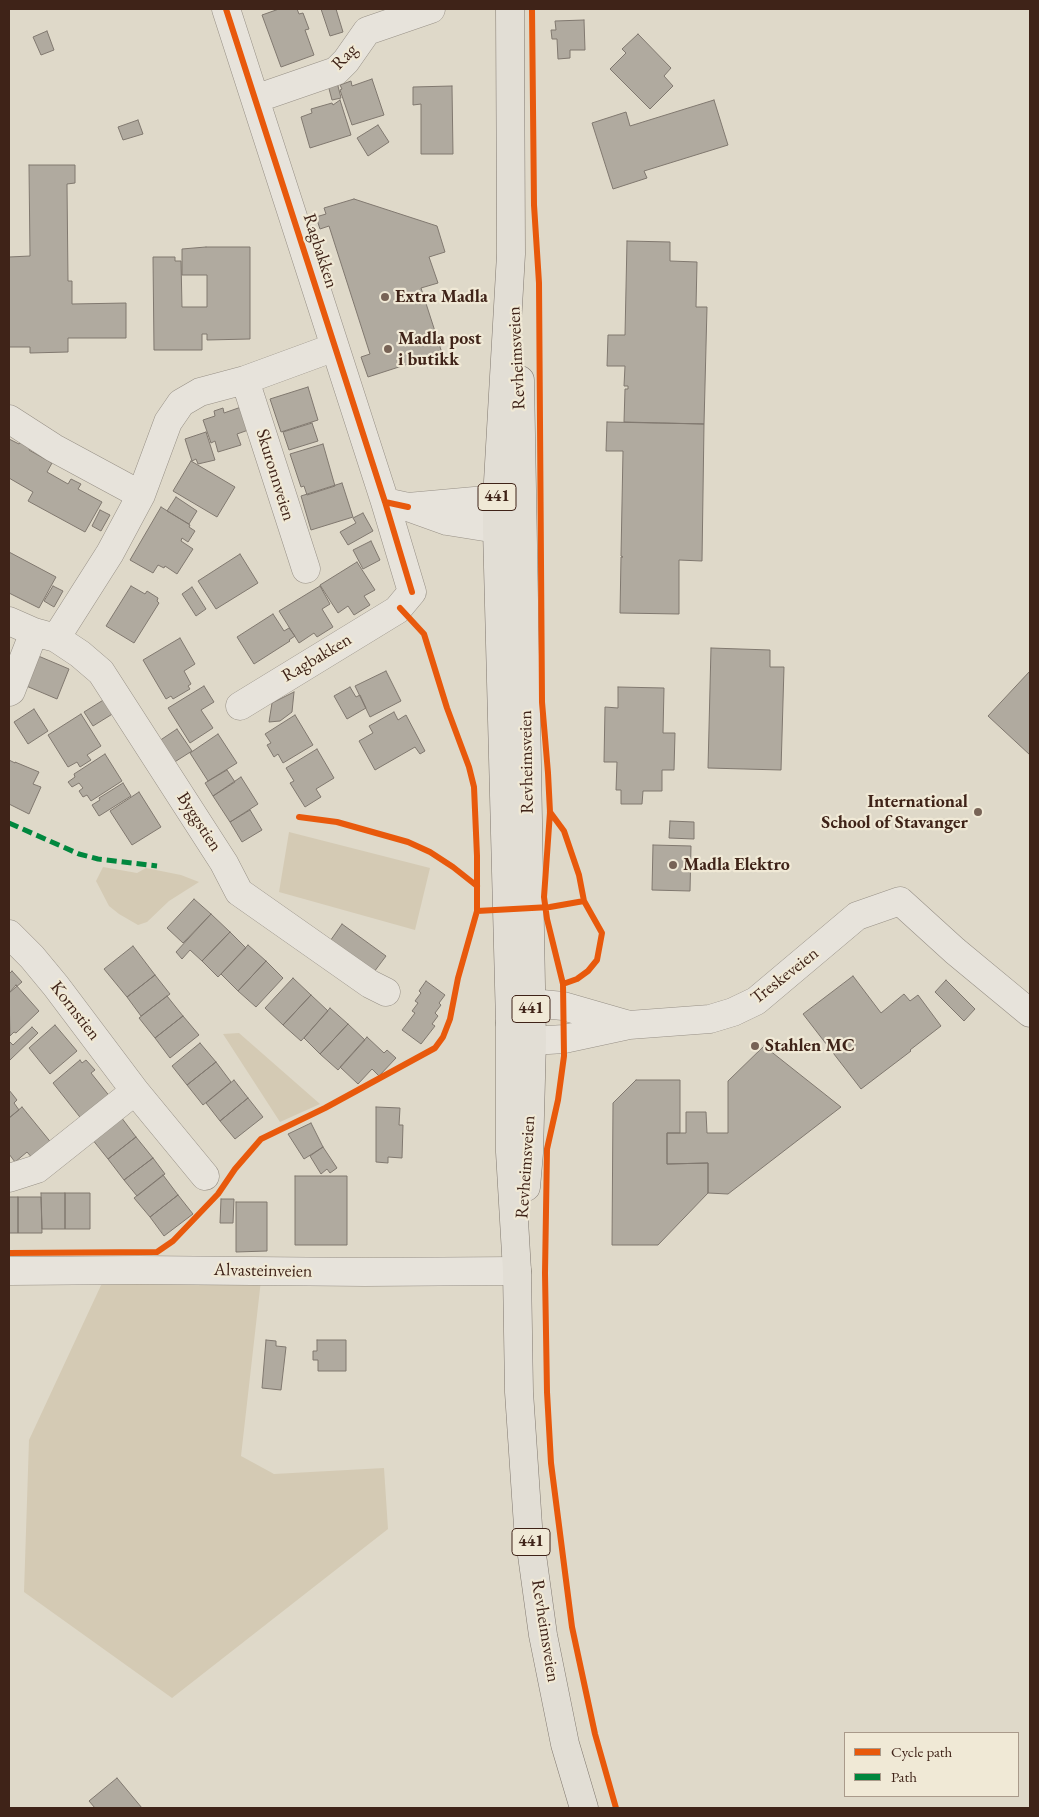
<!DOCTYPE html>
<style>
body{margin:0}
#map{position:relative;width:1039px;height:1817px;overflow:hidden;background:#dfd9c9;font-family:"EB Garamond",serif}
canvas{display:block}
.frame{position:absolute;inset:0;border:10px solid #3f2318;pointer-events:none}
.legend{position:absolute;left:844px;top:1732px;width:175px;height:65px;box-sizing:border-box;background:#f0e9d6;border:1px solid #a99a8a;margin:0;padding:6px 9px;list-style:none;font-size:15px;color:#3f2318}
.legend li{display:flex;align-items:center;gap:10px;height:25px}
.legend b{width:25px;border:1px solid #a99a8a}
</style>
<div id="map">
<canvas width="1039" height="1817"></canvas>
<div class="frame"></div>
<ul class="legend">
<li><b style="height:6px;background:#e8590c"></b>Cycle path</li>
<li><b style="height:6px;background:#00873e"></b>Path</li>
</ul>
</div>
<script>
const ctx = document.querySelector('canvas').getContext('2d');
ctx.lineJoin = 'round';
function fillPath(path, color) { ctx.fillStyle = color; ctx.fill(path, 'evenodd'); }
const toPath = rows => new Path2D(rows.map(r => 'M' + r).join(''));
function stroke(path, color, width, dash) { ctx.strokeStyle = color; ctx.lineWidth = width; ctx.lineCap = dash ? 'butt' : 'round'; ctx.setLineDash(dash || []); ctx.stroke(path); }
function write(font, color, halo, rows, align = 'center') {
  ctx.font = font + ' "EB Garamond",serif'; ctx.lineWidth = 4.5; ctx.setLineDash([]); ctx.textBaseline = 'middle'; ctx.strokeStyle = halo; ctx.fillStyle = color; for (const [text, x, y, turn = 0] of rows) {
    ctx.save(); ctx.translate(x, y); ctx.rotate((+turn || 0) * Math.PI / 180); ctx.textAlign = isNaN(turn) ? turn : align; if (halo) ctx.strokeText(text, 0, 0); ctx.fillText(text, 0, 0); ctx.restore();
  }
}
const green = toPath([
 [289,832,430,868,415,930,279,892],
 [103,867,137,873,146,868,181,875,199,882,169,901,147,922,138,925,119,914,109,906,96,881],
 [239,1033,320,1104,280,1122,223,1034],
 [261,1280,241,1456,274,1474,384,1468,388,1529,172,1698,24,1592,29,1440,103,1281]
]);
const building = toPath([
 [279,9,297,9,299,14,303,13,309,29,305,30,314,55,281,67,262,15,279,9],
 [321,9,336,9,343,32,330,36,321,9],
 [584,20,585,50,570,50,570,58,558,59,557,39,552,39,551,30,556,30,555,21,584,20],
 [47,31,54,50,41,55,33,37,47,31],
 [638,34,671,68,664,76,673,86,650,109,610,69,626,53,622,49,638,34],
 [372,79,384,115,352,125,340,90,342,89,340,85,351,81,352,86,372,79],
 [337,82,341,98,332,100,328,85,337,82],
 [452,86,453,154,421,154,421,104,413,105,413,87,452,86],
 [340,100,351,135,310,148,301,117,312,113,311,109,332,103,333,105,340,100],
 [714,100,728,145,644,171,647,178,613,189,592,123,626,112,630,126,714,100],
 [138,120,143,134,123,140,118,127,138,120],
 [378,125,389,142,368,156,357,138,378,125],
 [29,165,75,165,75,183,67,184,68,281,72,281,72,304,126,303,126,338,68,338,68,352,30,353,30,347,9,347,9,257,30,256,29,165],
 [354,199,437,226,445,252,429,257,438,283,421,288,442,353,368,377,361,357,370,354,329,226,320,229,316,217,326,214,324,208,354,199],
 [627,241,670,242,670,261,697,262,696,307,707,307,704,424,624,422,625,389,628,389,628,386,624,386,625,366,607,366,608,335,625,335,627,241],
 [206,247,250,247,250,339,207,340,207,334,202,334,202,350,154,350,153,257,175,257,175,261,181,261,182,307,207,307,207,275,182,275,182,249,206,247],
 [308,387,318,420,281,432,270,399,308,387],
 [247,405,254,428,237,434,241,445,218,452,215,441,211,443,203,420,215,416,214,411,223,408,224,413,247,405],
 [607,422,704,424,702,561,679,560,679,614,620,613,621,557,623,557,621,556,623,451,606,451,607,422],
 [312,423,318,441,289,450,283,432,312,423],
 [206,432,215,460,198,464,196,459,192,461,185,439,206,432],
 [9,439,19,444,22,440,31,446,29,450,52,463,47,472,68,484,71,479,81,484,78,489,102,502,85,532,28,501,33,492,9,478,9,439],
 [323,444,335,486,307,495,304,486,301,487,290,454,323,444],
 [191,461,235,487,217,517,173,491,191,461],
 [342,483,353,517,311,530,301,496,342,483],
 [176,497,197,511,189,524,167,511,176,497],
 [161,507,190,525,189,527,195,531,188,542,182,538,181,541,193,549,177,574,165,566,164,568,158,565,153,573,130,560,161,507],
 [100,510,110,515,101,531,92,526,100,510],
 [363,513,373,531,348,545,340,532,356,523,353,518,363,513],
 [371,541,380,560,363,569,353,550,371,541],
 [9,552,56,577,39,608,9,593,9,552],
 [240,554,258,583,216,609,198,581,240,554],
 [357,562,375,590,364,596,370,605,354,615,348,606,338,613,320,585,357,562],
 [53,586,63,591,54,607,44,601,53,586],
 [131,586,145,594,147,591,158,598,157,601,159,603,134,643,106,626,131,586],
 [320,586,330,604,322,609,333,627,317,637,314,633,299,643,279,611,320,586],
 [192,587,206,609,196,616,182,594,192,587],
 [273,614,284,631,289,628,295,636,289,640,290,641,254,664,237,637,273,614],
 [180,638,195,664,184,671,191,684,188,686,190,689,173,699,171,696,166,699,143,660,180,638],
 [711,648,770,650,770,667,784,667,781,770,708,768,711,648],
 [36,655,69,669,57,699,24,685,36,655],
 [386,671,401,701,370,717,355,686,386,671],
 [1030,671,1030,755,988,716,1030,671],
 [204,686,214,702,201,710,213,728,190,743,168,708,204,686],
 [350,687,356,697,360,695,366,708,347,719,334,696,350,687],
 [618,687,664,688,663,733,675,733,674,770,662,770,662,791,643,791,642,804,621,804,621,790,616,790,617,762,604,762,605,707,618,708,618,687],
 [294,692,292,712,280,721,269,722,272,703,294,692],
 [105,699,114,713,93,726,84,712,105,699],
 [34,709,48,731,28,744,14,722,34,709],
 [394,712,398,720,406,715,425,751,420,754,415,747,375,770,359,741,373,733,369,726,394,712],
 [81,714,101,746,87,755,91,760,80,767,77,762,68,767,48,735,81,714],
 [295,715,313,745,283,763,278,754,274,757,267,745,271,743,265,734,295,715],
 [177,729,192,751,173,763,159,741,177,729],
 [218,734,237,763,208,781,190,753,218,734],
 [317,749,334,778,316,789,321,797,305,807,290,783,294,781,286,768,317,749],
 [105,754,122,781,91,801,87,795,83,797,79,791,83,788,79,783,72,787,68,782,75,777,74,774,105,754],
 [9,760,15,763,15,762,39,772,33,784,41,787,29,814,9,804,9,760],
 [227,770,235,782,213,796,205,783,227,770],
 [241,777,258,804,230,822,213,796,241,777],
 [123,783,131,796,99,816,92,805,100,800,99,798,123,783],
 [139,792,161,827,132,845,110,811,139,792],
 [250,810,262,830,242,842,230,822,250,810],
 [670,821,694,822,694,839,669,838,670,821],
 [653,845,691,846,690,891,652,890,653,845],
 [194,899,211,914,183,943,167,928,194,899],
 [211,914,230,932,202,961,190,950,182,959,176,952,211,914],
 [342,924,386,956,371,976,328,944,342,924],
 [230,932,246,948,218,977,202,961,230,932],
 [248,945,266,961,238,991,221,974,248,945],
 [133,946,155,975,127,997,104,969,133,946],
 [266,961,283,978,256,1007,238,991,266,961],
 [12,971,22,982,9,993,9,974,12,971],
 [155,975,170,994,141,1016,127,997,155,975],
 [853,976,881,1013,904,994,910,1001,918,995,941,1026,910,1050,911,1051,861,1089,803,1014,853,976],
 [293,978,311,995,283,1025,265,1008,293,978],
 [946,980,975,1009,964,1021,935,992,946,980],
 [426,981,445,995,439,1003,441,1005,435,1013,438,1016,432,1024,435,1026,421,1044,402,1030,415,1013,412,1011,418,1003,415,1001,421,993,419,991,426,981],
 [16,985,39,1011,16,1033,14,1032,10,1036,9,993,16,985],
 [311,995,328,1011,301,1041,283,1025,311,995],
 [167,996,183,1016,155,1038,139,1018,167,996],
 [330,1008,348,1024,320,1054,304,1038,330,1008],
 [183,1016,199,1035,170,1058,155,1038,183,1016],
 [348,1024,365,1040,338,1070,320,1054,348,1024],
 [55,1025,77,1051,50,1074,29,1048,55,1025],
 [32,1027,38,1033,10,1060,9,1058,9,1041,13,1045,32,1027],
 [367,1037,384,1053,387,1050,396,1058,379,1076,372,1069,358,1084,340,1067,367,1037],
 [200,1043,216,1062,187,1085,172,1066,200,1043],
 [764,1046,841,1107,728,1194,708,1193,708,1163,667,1164,667,1133,686,1133,686,1112,706,1112,707,1133,728,1133,728,1081,764,1046],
 [80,1060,82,1063,86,1060,95,1070,91,1073,111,1098,83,1121,53,1083,80,1060],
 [216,1062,231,1082,203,1105,187,1085,216,1062],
 [234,1080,248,1098,220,1121,206,1103,234,1080],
 [636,1080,680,1080,680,1133,667,1133,667,1164,708,1163,708,1193,658,1245,612,1245,613,1103,636,1080],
 [9,1090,17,1100,14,1103,19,1110,9,1118,9,1090],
 [248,1098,263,1117,235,1139,220,1121,248,1098],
 [22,1107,53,1145,34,1160,27,1152,15,1162,9,1154,9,1118,22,1107],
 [376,1107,400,1108,399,1125,403,1125,402,1158,388,1157,388,1163,376,1162,376,1107],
 [121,1117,136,1137,108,1159,92,1139,121,1117],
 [311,1123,323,1147,304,1159,288,1134,311,1123],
 [136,1137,153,1158,124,1180,108,1159,136,1137],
 [323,1147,337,1168,330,1173,327,1169,321,1174,310,1156,323,1147],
 [153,1158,165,1174,137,1196,124,1180,153,1158],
 [163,1175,178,1195,150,1217,134,1198,163,1175],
 [295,1176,347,1176,347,1245,295,1245,295,1176],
 [41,1193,65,1193,65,1229,42,1229,41,1193],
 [65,1193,90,1193,90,1229,65,1229,65,1193],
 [178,1195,193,1214,164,1236,150,1217,178,1195],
 [9,1197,18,1197,18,1233,9,1233,9,1197],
 [18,1197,41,1197,42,1233,18,1233,18,1197],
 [221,1199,234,1199,233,1223,220,1223,221,1199],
 [236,1202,267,1202,267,1251,236,1252,236,1202],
 [266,1340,276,1341,276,1346,286,1347,281,1390,262,1388,266,1340],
 [317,1340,346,1340,346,1371,318,1371,318,1360,313,1360,313,1351,317,1351,317,1340],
 [117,1778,142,1808,95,1808,89,1801,117,1778]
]);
const minor = toPath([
 [226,9,385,502,408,507,447,521,497,529,522,513,497,499,408,507],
 [255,99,336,71,346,61,367,31,431,9],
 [245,380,306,569],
 [9,419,54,448,141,495],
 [9,621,34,632,56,638,80,654,101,672,224,863,239,892,370,984,386,992],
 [56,638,110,553,141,495,168,422,181,403,200,392,245,380,335,347],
 [9,692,11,691,34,632],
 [240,706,397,610,412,592,385,502],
 [9,934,32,957,56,986,135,1091,205,1176],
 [629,1025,563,1006,531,1003,510,1023,532,1041,564,1039,629,1025,710,1019,733,1012,756,1001,857,916,900,901,955,951,1030,1013],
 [9,1178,37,1169,135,1091],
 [9,1271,139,1270,365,1272,517,1271]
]);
const major = toPath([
 [510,9,511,254,497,499,497,529,510,1023,510,1152,517,1271,519,1392,528,1526,543,1635,565,1744,584,1808],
 [520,380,532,1041,529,1153,526,1187]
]);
const quiet = toPath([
 [9,823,79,854,98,859,157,866]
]);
const cycleway = toPath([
 [226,9,385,502,408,507],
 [532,9,534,205,539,283,542,702,548,773,550,812,544,897,547,919,563,984,564,1056,558,1100,547,1149,545,1273,547,1392,551,1463,572,1627,595,1734,616,1808],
 [385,502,412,592],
 [550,812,564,831,579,875,584,901,602,933,597,960,588,971,577,979,563,984],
 [299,817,337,822,408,842,430,852,453,867,477,886],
 [477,911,550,907,584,901],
 [9,1253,157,1252,173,1241,218,1194,235,1169,261,1139,325,1108,435,1048,443,1037,450,1019,458,978,477,911,477,856,474,787,469,767,447,708,424,634,400,608]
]);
const markers = [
 [385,297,5,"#776356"],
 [388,349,5,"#776356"],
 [978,812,5,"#776356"],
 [673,865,5,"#776356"],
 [755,1046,5,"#776356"]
];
const shields = [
 [497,497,38],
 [531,1009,38],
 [531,1542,38]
];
const shieldNames = [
 ["441",497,497],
 ["441",531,1009],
 ["441",531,1542]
];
const streetNames = [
 ["Rag",345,57,-47],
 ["Ragbakken",320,251,72],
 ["Revheimsveien",517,358,-93],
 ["Skuronnveien",275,475,73],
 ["Ragbakken",317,658,-31],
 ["Revheimsveien",527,762,-91],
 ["Byggstien",199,822,57],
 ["Treskeveien",785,976,-38],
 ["Kornstien",75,1011,52],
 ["Revheimsveien",526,1167,-86],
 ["Alvasteinveien",263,1271,1],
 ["Revheimsveien",545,1631,81]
];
const poiNames = [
 ["Extra Madla",395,297],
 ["Madla post",398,339],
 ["i butikk",398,360],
 ["International",968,802,"right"],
 ["School of Stavanger",968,823,"right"],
 ["Madla Elektro",683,865],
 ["Stahlen MC",765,1046]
];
fillPath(green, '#d4cab4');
fillPath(building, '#b0aa9f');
stroke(building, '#80786f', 1);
stroke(minor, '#979086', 29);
stroke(major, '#80786f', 29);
stroke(minor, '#e7e3db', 28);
stroke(major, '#e2ded5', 28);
stroke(quiet, '#00873e', 5, [10, 5]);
stroke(cycleway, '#e8590c', 6);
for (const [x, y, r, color] of markers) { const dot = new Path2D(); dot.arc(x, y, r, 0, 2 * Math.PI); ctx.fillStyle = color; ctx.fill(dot); stroke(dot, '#f0e9d6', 2); }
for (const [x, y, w] of shields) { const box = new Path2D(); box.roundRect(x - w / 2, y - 13.5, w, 27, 4); ctx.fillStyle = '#f0e9d6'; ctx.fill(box); stroke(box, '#3f2318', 1); }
write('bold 16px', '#3f2318', null, shieldNames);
write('18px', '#3f2318', '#f0e9d6', streetNames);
write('bold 18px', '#3f2318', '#f0e9d6', poiNames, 'left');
</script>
